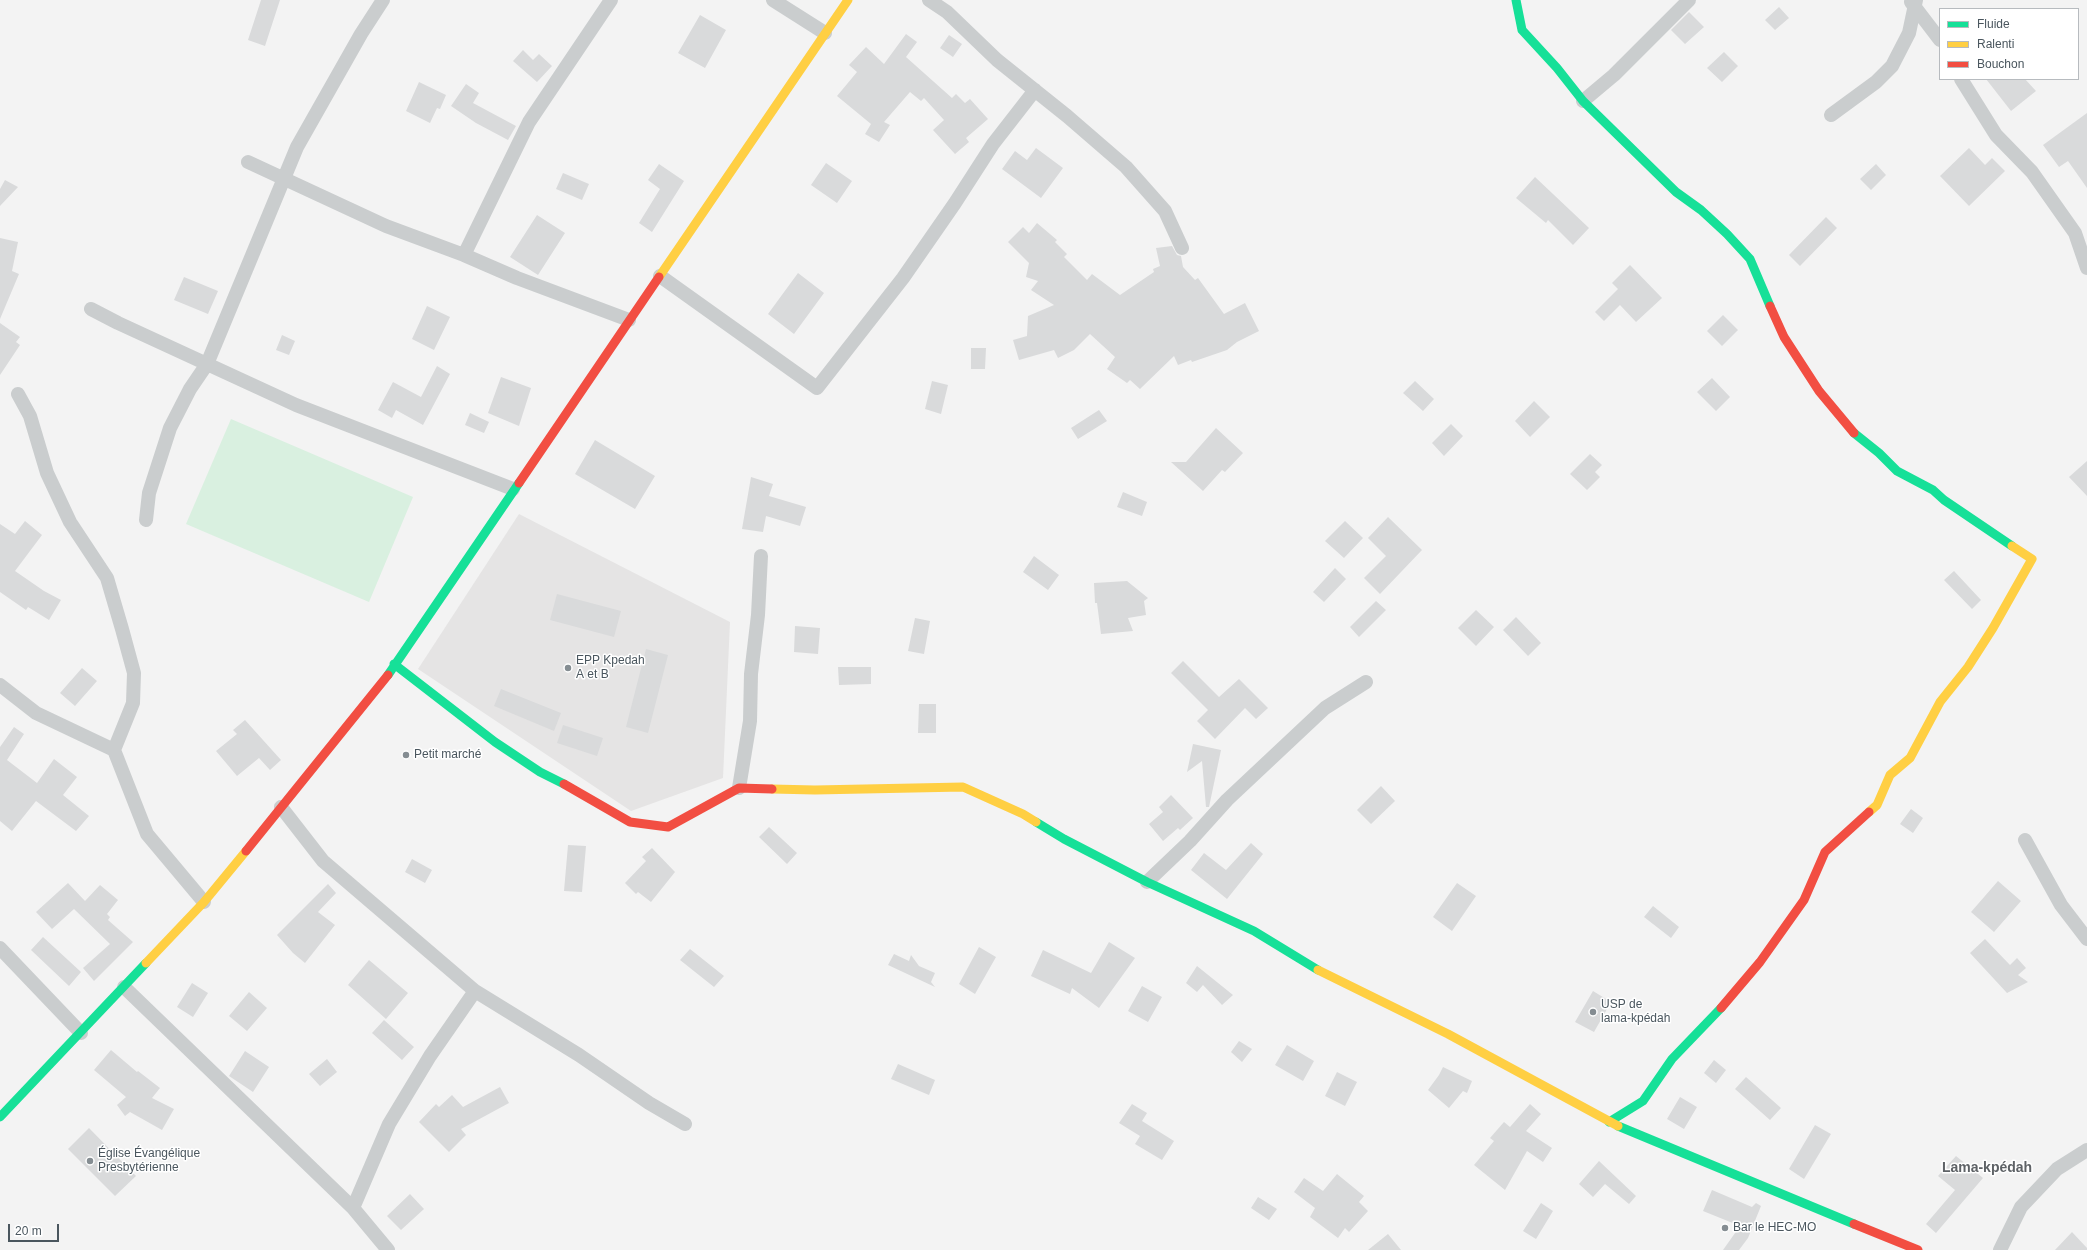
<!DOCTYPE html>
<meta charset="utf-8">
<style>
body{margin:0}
#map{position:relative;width:2087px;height:1250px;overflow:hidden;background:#f3f3f3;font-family:Arial,sans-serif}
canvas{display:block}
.legend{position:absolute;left:1939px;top:8px;width:140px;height:72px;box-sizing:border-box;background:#fff;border:1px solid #b7bbbf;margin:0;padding:5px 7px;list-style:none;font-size:12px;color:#4a565e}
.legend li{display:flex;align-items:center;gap:8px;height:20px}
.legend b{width:20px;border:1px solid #b7bbbf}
.scale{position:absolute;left:8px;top:1224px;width:51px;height:18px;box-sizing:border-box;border:2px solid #4a565e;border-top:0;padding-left:5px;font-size:12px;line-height:14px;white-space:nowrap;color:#4a565e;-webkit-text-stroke:3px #fff;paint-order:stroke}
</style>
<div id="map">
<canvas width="2087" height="1250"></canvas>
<ul class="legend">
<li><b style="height:5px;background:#16e098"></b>Fluide</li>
<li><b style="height:5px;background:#ffcf43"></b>Ralenti</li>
<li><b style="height:5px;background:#f24e42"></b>Bouchon</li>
</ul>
<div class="scale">20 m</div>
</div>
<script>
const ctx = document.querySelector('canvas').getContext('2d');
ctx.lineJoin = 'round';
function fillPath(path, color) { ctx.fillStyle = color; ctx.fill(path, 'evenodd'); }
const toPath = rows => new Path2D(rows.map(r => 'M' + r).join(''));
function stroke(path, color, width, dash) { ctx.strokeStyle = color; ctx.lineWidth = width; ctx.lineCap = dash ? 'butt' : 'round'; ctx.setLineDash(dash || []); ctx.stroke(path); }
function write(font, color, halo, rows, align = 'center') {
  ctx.font = font + ' Arial,sans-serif'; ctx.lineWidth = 3; ctx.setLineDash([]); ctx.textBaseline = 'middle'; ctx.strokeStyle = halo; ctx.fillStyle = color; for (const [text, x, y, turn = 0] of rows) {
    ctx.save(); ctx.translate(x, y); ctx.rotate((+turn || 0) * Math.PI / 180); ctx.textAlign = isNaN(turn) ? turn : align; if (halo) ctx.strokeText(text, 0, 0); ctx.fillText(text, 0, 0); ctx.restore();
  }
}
const education = toPath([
 [519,514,730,622,723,778,631,811,418,669]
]);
const green = toPath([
 [231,419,413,497,369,602,186,524]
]);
const building = toPath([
 [261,0,280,0,265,46,248,40],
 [1779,7,1789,18,1775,30,1765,20],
 [1689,12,1704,27,1685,44,1671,30],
 [700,15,726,30,705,68,678,53],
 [906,34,917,42,906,57,952,98,956,94,965,103,970,99,988,119,966,138,969,142,955,154,933,130,944,120,924,98,921,101,910,92,884,122,890,125,879,142,865,134,871,124,837,96,857,72,849,65,866,47,884,64],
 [949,35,962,44,953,57,940,48],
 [523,50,533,60,539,54,552,66,537,82,513,61],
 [1724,52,1738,66,1722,82,1707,68],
 [1986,79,2025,79,2036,91,2011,111],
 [419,82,446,95,440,109,437,108,430,123,406,111],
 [466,84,479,93,473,103,516,126,508,140,476,123,451,106],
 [2087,113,2087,188,2068,161,2059,167,2043,145],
 [1036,148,1063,168,1041,198,1002,169,1015,151,1027,160],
 [1969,148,1985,165,1992,158,2005,171,1969,206,1940,176],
 [826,163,852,181,837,203,811,185],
 [659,164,684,181,652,232,639,223,660,189,648,180],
 [1876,164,1886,175,1871,190,1860,179],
 [563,173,589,184,582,200,556,189],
 [1535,177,1589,228,1573,245,1548,220,1546,223,1516,198],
 [5,180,18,187,0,206,0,189],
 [537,215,565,233,538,275,510,257],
 [1826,217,1837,228,1800,266,1789,255],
 [1037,223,1057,240,1055,242,1067,254,1064,257,1087,280,1092,274,1120,295,1154,272,1153,269,1160,266,1156,248,1172,246,1177,255,1181,256,1183,267,1195,280,1198,278,1224,314,1245,303,1259,331,1237,342,1227,350,1192,362,1191,360,1178,365,1174,356,1140,389,1130,380,1127,383,1107,369,1115,357,1090,334,1074,350,1058,358,1054,350,1019,360,1013,340,1027,336,1028,316,1054,305,1031,290,1038,281,1026,277,1029,263,1008,242,1023,227,1029,233],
 [0,238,18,242,12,271,19,274,0,319],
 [1630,265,1662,298,1636,322,1620,305,1604,321,1595,312,1618,289,1612,283],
 [798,273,824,293,794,334,768,314],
 [184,277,218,291,208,314,174,300],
 [427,306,450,317,434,350,412,339],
 [1723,315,1738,330,1722,346,1707,331],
 [0,323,20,337,16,342,20,345,0,375],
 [282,335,295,341,289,355,276,350],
 [971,348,986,348,985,369,971,369],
 [437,366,450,374,423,425,396,410,392,418,378,410,393,382,421,397],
 [501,377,531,388,519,426,488,413],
 [1712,378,1730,397,1716,411,1697,392],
 [932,381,948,385,941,414,925,409],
 [1415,381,1434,399,1423,411,1403,393],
 [1534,401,1550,417,1530,437,1515,421],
 [1099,410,1107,421,1078,439,1071,428],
 [470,413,489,422,484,433,465,425],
 [1451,424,1463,436,1444,456,1432,443],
 [1216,428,1243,453,1225,472,1222,470,1203,491,1171,462,1186,462],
 [595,440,655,476,635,509,575,474],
 [1590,454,1602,465,1595,472,1600,477,1587,490,1570,474],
 [2087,461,2087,496,2069,477],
 [751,477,773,484,769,496,806,507,800,526,766,516,763,532,742,529],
 [1123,492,1147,502,1142,516,1117,507],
 [1388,517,1422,550,1380,594,1364,578,1386,556,1368,538],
 [25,521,42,535,15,571,44,591,61,600,49,620,28,607,26,610,0,592,0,524,15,534],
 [1345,521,1363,538,1344,558,1325,541],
 [1034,556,1059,575,1048,590,1023,572],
 [1335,568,1346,579,1324,602,1313,592],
 [1954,571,1981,600,1972,609,1944,580],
 [1127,581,1148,598,1144,601,1146,615,1128,618,1133,631,1101,634,1097,603,1095,603,1094,583],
 [557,594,621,611,614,637,550,620],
 [1376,601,1386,610,1359,637,1350,627],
 [1476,610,1494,627,1476,646,1458,628],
 [1516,617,1541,643,1528,656,1503,630],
 [915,618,930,621,924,654,908,651],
 [795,626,820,628,818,654,794,652],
 [646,649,668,655,648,733,626,727],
 [1183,661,1219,697,1239,679,1268,708,1256,719,1245,708,1215,739,1197,721,1208,710,1171,673],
 [838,667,871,667,871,684,839,685],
 [82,668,97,681,75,706,60,693],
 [501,689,561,713,554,731,494,706],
 [919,704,936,704,936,733,918,733],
 [245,720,281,760,270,770,259,758,237,776,216,751,237,734,233,730],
 [563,725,603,738,597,756,557,743],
 [14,727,24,734,7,760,37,783,54,759,77,777,63,795,89,816,76,831,36,801,12,831,0,821,0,747],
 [1193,744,1221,750,1209,807,1206,807,1202,761,1187,772],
 [1381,786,1395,801,1371,824,1357,810],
 [1171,795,1193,818,1180,830,1178,828,1163,841,1149,824,1163,812,1159,807],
 [1911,809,1923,818,1913,833,1900,824],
 [769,827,797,853,787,864,759,837],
 [1251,843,1263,854,1227,899,1191,870,1204,853,1226,870],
 [568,845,586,846,582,892,564,891],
 [652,848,675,872,651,902,638,892,636,894,625,883,646,861,642,857],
 [412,859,432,870,425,883,405,872],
 [1998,881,2021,901,1994,932,1971,912],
 [68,883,85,901,100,885,118,900,107,914,110,917,108,920,133,942,94,981,83,968,110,944,74,909,52,929,36,912],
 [1457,883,1476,896,1452,931,1433,917],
 [328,884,336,893,318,912,335,925,305,963,293,953,277,935],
 [1653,906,1679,927,1671,938,1644,917],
 [43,937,81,972,69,986,31,950],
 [1985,939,2010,965,2017,958,2026,968,2018,975,2028,982,2007,993,1970,953],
 [1109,942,1135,958,1099,1008,1072,988,1070,994,1031,976,1043,950,1091,973],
 [979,947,996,957,975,994,959,984],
 [690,949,724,976,714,987,680,960],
 [894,954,909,961,911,955,919,966,935,973,931,982,935,987,888,965],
 [369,960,408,993,386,1019,348,985],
 [1197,966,1233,995,1222,1005,1203,985,1197,992,1186,983],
 [192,983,208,993,193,1017,177,1007],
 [1142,986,1162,997,1148,1022,1128,1011],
 [1593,991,1611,1002,1594,1032,1575,1022],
 [249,992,267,1008,247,1031,229,1016],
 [384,1020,414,1047,402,1060,372,1033],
 [1239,1041,1252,1049,1242,1062,1231,1052],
 [1287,1045,1314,1061,1303,1081,1275,1065],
 [111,1050,137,1072,138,1071,160,1088,152,1098,174,1109,162,1130,130,1112,125,1116,117,1105,126,1097,94,1070],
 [245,1051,269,1067,253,1092,229,1076],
 [327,1059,337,1072,320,1086,309,1074],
 [1714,1060,1726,1070,1716,1083,1704,1073],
 [898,1064,935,1080,929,1095,891,1079],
 [1443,1067,1472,1081,1467,1093,1463,1091,1449,1108,1428,1090,1439,1075],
 [1337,1072,1357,1082,1345,1106,1325,1096],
 [1746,1077,1781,1108,1770,1120,1735,1089],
 [500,1087,509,1103,461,1129,466,1135,449,1152,419,1122,436,1104,439,1107,452,1095,463,1107],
 [1680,1097,1697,1107,1684,1129,1667,1119],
 [1132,1104,1147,1113,1142,1121,1174,1141,1162,1160,1135,1144,1140,1136,1119,1123],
 [1530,1104,1541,1114,1526,1131,1552,1148,1543,1162,1527,1151,1505,1190,1474,1165,1494,1141,1490,1138,1504,1122,1510,1127],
 [1815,1125,1831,1134,1804,1179,1789,1169],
 [89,1128,136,1176,115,1196,68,1149],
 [1956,1156,1983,1178,1936,1233,1926,1224,1955,1190,1938,1176],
 [1599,1161,1636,1196,1629,1204,1605,1184,1593,1197,1579,1184],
 [1337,1174,1364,1196,1359,1202,1368,1211,1349,1232,1345,1228,1338,1238,1310,1217,1315,1208,1294,1192,1304,1178,1323,1191],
 [1712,1190,1752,1207,1756,1203,1761,1206,1748,1238,1739,1250,1723,1250,1740,1226,1703,1211],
 [410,1194,424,1209,401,1230,387,1216],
 [1258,1197,1277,1209,1269,1220,1251,1208],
 [1541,1203,1553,1211,1536,1239,1523,1231],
 [2072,1232,2087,1248,2087,1250,2055,1250],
 [1388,1234,1401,1250,1368,1250]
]);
const street = toPath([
 [773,0,825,33],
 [929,0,947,12,997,60,1067,116,1126,167,1165,211,1182,248],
 [1911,2,1940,40],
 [1961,79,1996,135,2032,172,2075,233,2087,268],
 [1583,101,1614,75,1689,0],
 [1831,115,1876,82,1892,66,1909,33,1916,0],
 [248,162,386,226,464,255,517,278,629,320],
 [464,255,529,122,611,0],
 [660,276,817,388,903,278,955,203,993,144,1035,90],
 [91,309,118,323,296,405,513,489],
 [18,394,30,416,47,473,70,522,107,578,122,629,134,673,133,703,114,750],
 [146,520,149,493,170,428,190,389,207,364,297,147,361,34,383,0],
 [0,685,36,713,114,750,147,834,204,902],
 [739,788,750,721,751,674,758,615,761,556],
 [281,807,323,861,475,991,579,1055,649,1103,685,1124],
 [2025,840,2061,905,2087,939],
 [1147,882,1190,841,1227,800,1325,708,1366,682],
 [0,948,81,1033],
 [124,987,353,1208,388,1250],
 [353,1208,389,1124,430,1056,475,991],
 [2000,1250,2021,1207,2057,1169,2087,1150]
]);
const fast = toPath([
 [1516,0,1522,30,1557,68,1583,101,1676,192,1701,210,1727,234,1750,259,1770,306],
 [1854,433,1879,453,1897,471,1933,490,1944,500,2012,546],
 [394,664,495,742,540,772,564,784],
 [388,675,519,483],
 [1036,822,1064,839,1147,882,1254,931,1318,970],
 [0,1117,146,963],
 [1609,1122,1643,1101,1672,1059,1721,1008],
 [1618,1126,1854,1224]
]);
const slow = toPath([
 [659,277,848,0],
 [772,789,815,790,963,787,1023,814,1036,822],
 [1869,812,1877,805,1890,775,1910,758,1940,702,1968,667,1993,628,2032,559,2012,546],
 [146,963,204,902,246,851],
 [1318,970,1448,1034,1618,1126]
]);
const jam = toPath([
 [1770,306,1784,337,1819,391,1854,433],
 [519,483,659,277],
 [564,784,630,822,668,827,739,788,772,789],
 [246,851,388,675],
 [1721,1008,1760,962,1804,900,1825,852,1869,812],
 [1854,1224,1918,1250]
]);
const markers = [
 [568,668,4,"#858d92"],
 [406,755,4,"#858d92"],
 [1593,1012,4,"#858d92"],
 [90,1161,4,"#858d92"],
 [1725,1228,4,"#858d92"]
];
const poiNames = [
 ["EPP Kpedah",576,661],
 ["A et B",576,675],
 ["Petit marché",414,755],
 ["USP de",1601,1005],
 ["lama-kpédah",1601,1019],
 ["Église Évangélique",98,1154],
 ["Presbytérienne",98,1168],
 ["Bar le HEC-MO",1733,1228]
];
const quarterNames = [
 ["Lama-kpédah",1987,1168]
];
fillPath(education, '#e5e4e4');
fillPath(green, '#d9f0e0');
fillPath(building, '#d9dadb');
stroke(street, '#cacdce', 14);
stroke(fast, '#16e098', 9);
stroke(slow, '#ffcf43', 9);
stroke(jam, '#f24e42', 9);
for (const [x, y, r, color] of markers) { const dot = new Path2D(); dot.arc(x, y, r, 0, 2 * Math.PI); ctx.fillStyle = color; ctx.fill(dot); stroke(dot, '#fff', 1.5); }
write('12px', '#4a565e', '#fff', poiNames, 'left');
write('bold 14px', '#5e6266', '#fff', quarterNames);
</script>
